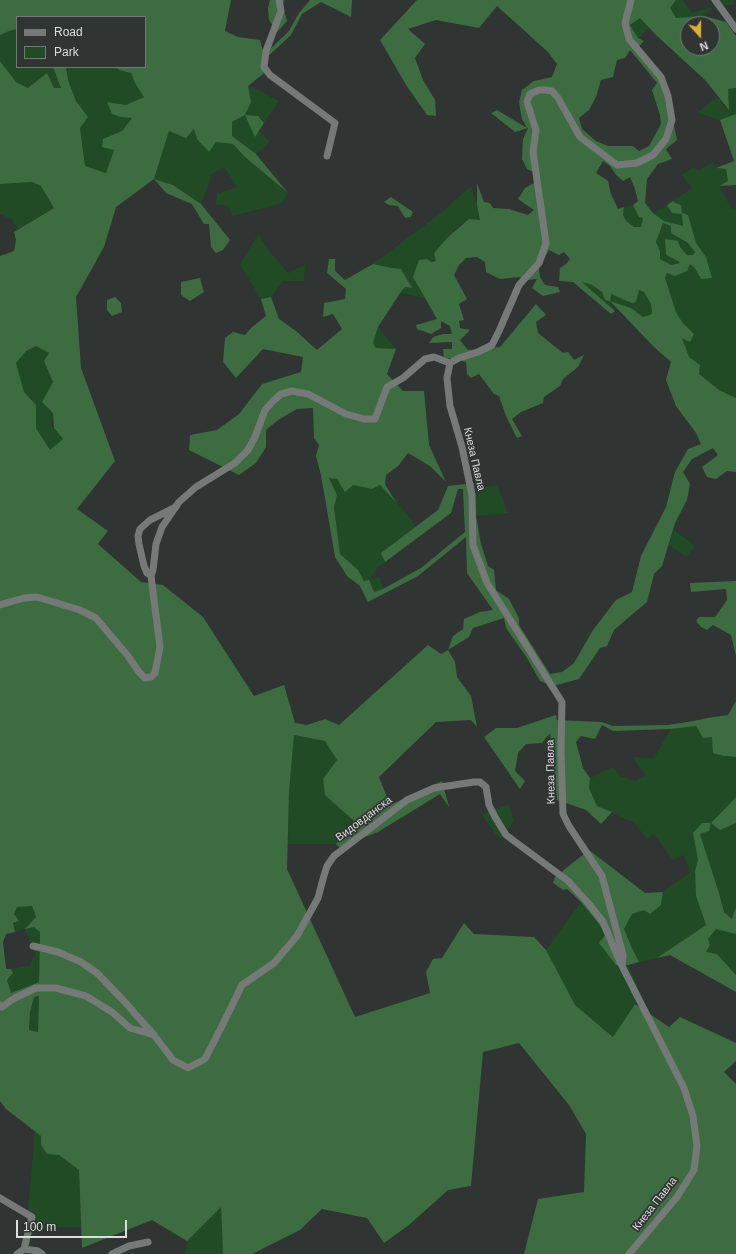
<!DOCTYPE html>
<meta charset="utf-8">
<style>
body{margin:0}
#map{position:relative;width:736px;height:1254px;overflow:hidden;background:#303433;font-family:Arial,sans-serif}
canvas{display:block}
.legend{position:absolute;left:16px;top:16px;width:130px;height:52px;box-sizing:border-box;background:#303433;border:1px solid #757877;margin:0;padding:5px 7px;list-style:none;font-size:12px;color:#dcdede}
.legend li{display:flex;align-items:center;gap:8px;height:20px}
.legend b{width:20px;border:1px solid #757877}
.north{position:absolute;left:680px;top:16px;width:40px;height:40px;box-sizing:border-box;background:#303433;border:1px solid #757877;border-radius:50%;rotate:159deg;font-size:11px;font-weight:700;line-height:16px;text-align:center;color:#dcdede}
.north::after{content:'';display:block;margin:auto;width:14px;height:18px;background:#dfb034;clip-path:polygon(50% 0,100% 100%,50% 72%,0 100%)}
.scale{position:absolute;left:16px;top:1220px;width:111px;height:18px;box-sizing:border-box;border:2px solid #dcdede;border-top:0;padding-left:5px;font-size:12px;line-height:14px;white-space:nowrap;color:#dcdede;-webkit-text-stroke:3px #303433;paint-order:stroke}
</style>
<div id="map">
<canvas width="736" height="1254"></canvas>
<ul class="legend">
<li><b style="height:5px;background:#757a79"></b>Road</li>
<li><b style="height:11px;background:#214b24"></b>Park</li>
</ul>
<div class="north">N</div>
<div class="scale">100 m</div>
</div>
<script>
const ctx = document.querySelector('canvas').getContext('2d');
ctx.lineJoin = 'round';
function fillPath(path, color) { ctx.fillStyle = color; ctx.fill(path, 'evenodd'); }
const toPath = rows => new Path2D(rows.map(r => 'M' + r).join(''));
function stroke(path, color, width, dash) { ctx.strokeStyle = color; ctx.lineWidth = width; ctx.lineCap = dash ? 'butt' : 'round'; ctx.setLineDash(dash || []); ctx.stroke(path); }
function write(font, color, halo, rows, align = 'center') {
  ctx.font = font + ' Arial,sans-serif'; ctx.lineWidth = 3.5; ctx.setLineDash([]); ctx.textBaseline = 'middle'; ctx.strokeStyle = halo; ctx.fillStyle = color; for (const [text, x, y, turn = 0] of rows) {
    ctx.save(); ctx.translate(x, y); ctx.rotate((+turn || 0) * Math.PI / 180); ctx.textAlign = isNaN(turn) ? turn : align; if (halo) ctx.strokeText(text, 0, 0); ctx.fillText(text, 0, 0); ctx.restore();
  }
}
const green = toPath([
 [676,0,683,0,692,13,714,6,710,0,733,0,734,5,714,6,704,16,678,19,672,16,670,8],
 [640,17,650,27,638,38,630,25],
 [17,29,17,67,53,67,61,88,54,88,47,73,28,88,16,82,0,61,0,35,9,31],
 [66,67,116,67,119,70,131,73,135,83,144,97,126,105,107,102,121,117,132,117,122,131,114,150,106,173,85,166,80,128,88,117,76,101,68,80],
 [248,85,279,101,264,123,258,116,255,137,258,130,270,142,256,154,232,136,232,122,245,115],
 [736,88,736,114,720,120,697,113,717,97,728,110,728,89],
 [194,128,209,151,216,142,233,144,245,157,288,193,282,203,233,216,227,205,216,205,217,194,237,187,224,167,212,174,201,204,173,185,154,179,169,131],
 [712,162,716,168,726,169,728,181,719,186,732,209,736,208,736,398,719,390,699,374,700,365,689,357,681,338,694,334,682,322,676,312,665,278,666,273,689,264,694,267,701,279,706,257,696,243,688,215,682,214,684,227,664,221,653,213,667,205,672,213,675,203,673,201,692,188,682,175,694,167,698,171],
 [32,182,41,186,54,208,18,229,11,219,0,214,0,184],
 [471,186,477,205,480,221,461,224,448,237,434,253,437,261,431,262,413,277,427,299,400,293,405,287,411,288,401,269,392,268,373,264,442,212],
 [633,205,639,217,643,218,641,227,634,227,626,221,623,215,624,207],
 [663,223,671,226,680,239,688,243,695,252,694,255,687,255,680,247,678,241,666,255,678,261,680,263,671,265,660,259,660,251,656,242],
 [258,234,266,247,288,273,305,265,304,281,283,281,271,297,261,299,240,265],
 [581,281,592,285,602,292,605,300,610,300,610,294,639,289,644,292,651,304,652,314,643,317,631,308,610,301,615,311],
 [378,327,396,349,376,348,373,343],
 [36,346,49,353,44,361,53,382,54,413,51,425,63,439,50,450,36,428,36,405,24,392,16,363,26,351],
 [328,478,337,479,353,485,372,489,380,485,397,502,416,527,381,553,385,562,379,566,370,579,380,577,383,589,374,592,364,581,358,570,340,554,334,507,337,495],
 [497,485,508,513,476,516,475,488],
 [673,529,695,546,686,557,669,545],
 [696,726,703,738,712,737,724,756,736,757,736,797,711,823,720,830,736,823,736,907,733,919,724,912,719,893,700,834,693,833,698,860,695,871,696,896,706,925,657,958,639,962,631,946,624,929,632,914,645,909,650,914,661,905,663,892,690,872,684,855,673,860,654,834,647,839,634,823,597,806,589,788,590,778,613,767,620,776,635,781,646,775,632,757,654,758,671,729],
 [294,735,326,741,337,760,323,779,325,795,355,822,336,844,288,844,289,792],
 [509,804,514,821,500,840,482,815],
 [581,902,599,924,605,935,616,964,628,965,644,1000,635,1004,614,1037,575,1005,546,950],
 [17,906,32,906,36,917,26,929,34,927,40,932,39,982,11,993,7,980,13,973,11,969,29,966,35,954,25,929,15,932,12,923],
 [716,928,736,934,736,975,717,954,706,953,710,945,708,939],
 [39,996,38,1032,29,1031,30,1012,34,997],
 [35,1131,41,1136,41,1145,59,1155,79,1170,81,1227,35,1227,29,1245,21,1245,27,1220],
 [221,1206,223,1254,185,1254,187,1241]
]);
const forest = toPath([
 [0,0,231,0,225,31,238,37,260,40,264,55,289,31,299,13,310,0,352,0,351,17,321,2,302,14,291,35,265,59,268,70,248,86,251,102,245,115,258,116,264,123,255,137,245,115,232,122,232,136,256,154,288,193,245,157,233,144,216,142,209,152,197,139,194,129,186,138,169,131,154,179,173,185,201,204,230,240,223,250,216,253,211,247,209,224,204,224,192,204,166,193,154,179,116,207,104,247,76,297,81,368,115,461,77,509,108,531,98,544,141,582,163,585,203,617,254,696,284,685,295,723,307,725,325,719,339,725,428,645,441,654,448,650,453,636,463,629,464,619,480,612,493,610,467,573,466,537,418,576,368,602,360,586,347,576,335,557,321,475,316,456,319,445,314,438,313,408,297,409,278,420,266,430,266,447,256,463,239,475,189,450,190,435,217,430,239,414,262,384,301,372,303,357,263,349,236,378,223,362,225,338,233,332,245,335,252,327,266,316,261,299,271,297,279,319,296,331,317,350,342,329,333,314,323,317,324,303,345,299,346,289,327,273,329,259,335,259,335,271,345,280,373,264,392,268,401,269,412,288,405,287,400,293,378,327,373,343,376,348,396,349,387,374,403,391,424,391,429,445,446,482,430,466,408,453,398,466,386,475,385,484,396,502,380,485,372,489,353,485,345,492,337,479,329,478,337,495,334,507,340,554,358,570,364,581,369,580,374,592,383,589,421,568,465,532,463,489,458,489,451,513,385,562,381,553,438,510,448,486,474,483,476,516,481,544,488,566,494,570,496,590,509,599,519,618,519,625,550,674,562,672,574,663,593,630,616,600,632,592,641,556,666,507,675,472,688,449,701,444,696,433,676,406,666,380,671,362,654,347,610,301,605,300,602,292,592,285,582,282,615,311,611,314,573,282,559,281,560,268,566,264,570,259,564,252,559,255,549,250,539,269,540,277,545,285,558,287,560,292,543,296,532,288,537,279,527,280,519,277,500,279,486,272,485,262,477,257,466,258,459,265,454,275,467,299,459,304,464,320,459,321,460,328,470,330,460,340,468,350,500,347,536,304,546,315,536,322,538,333,563,353,568,352,574,360,584,355,578,367,563,379,560,386,544,397,543,403,521,412,512,419,522,436,517,438,506,416,499,396,494,394,479,374,471,378,467,374,466,362,444,357,443,349,452,349,452,342,429,343,433,337,443,334,452,334,450,326,441,321,441,328,431,334,417,329,416,325,437,319,413,277,419,260,427,259,431,262,436,261,434,253,448,237,469,219,480,220,477,205,477,183,484,202,490,203,493,208,509,209,528,215,534,210,518,199,525,188,534,183,533,172,527,169,522,159,523,139,528,128,515,132,491,113,497,110,527,128,522,119,519,102,522,90,534,81,552,77,557,64,548,52,497,6,479,28,436,20,408,29,425,44,415,58,423,80,435,100,436,116,427,115,406,85,380,40,417,0,676,0,670,8,676,18,704,16,726,22,736,36,736,88,728,89,729,110,705,80,656,35,640,18,630,25,638,38,644,41,639,46,664,77,677,140,666,149,672,159,658,164,647,179,645,203,653,213,664,221,683,226,682,214,672,213,667,205,673,201,675,203,681,205,682,213,688,215,696,243,706,257,712,278,701,279,694,267,690,264,687,271,675,276,667,273,665,278,676,312,682,322,694,334,690,342,682,338,689,357,700,365,699,374,719,390,736,398,736,472,727,471,716,479,707,477,702,467,718,455,713,448,692,459,683,472,690,484,687,500,675,523,662,566,654,574,647,602,614,630,607,646,600,648,579,679,553,686,540,681,527,658,506,628,504,618,473,628,469,637,448,650,455,662,457,677,471,696,477,727,471,720,436,722,379,777,390,805,442,781,449,807,440,794,378,832,339,847,336,844,355,822,325,795,323,779,337,760,325,741,294,735,289,792,287,869,355,1017,430,993,426,972,433,959,442,958,464,923,474,934,534,937,546,950,575,1005,613,1037,635,1004,669,1027,680,1017,736,1043,736,1061,724,1072,736,1084,736,1254,524,1254,538,1199,584,1192,586,1134,569,1105,519,1043,483,1052,471,1186,448,1190,409,1225,384,1243,367,1218,322,1209,300,1230,252,1254,223,1254,221,1207,187,1241,152,1220,82,1248,79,1170,59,1155,47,1154,41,1145,41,1136,6,1109,0,1101,0,256,14,251,16,240,14,232,54,208,41,186,32,182,0,184,0,61,16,82,28,88,47,73,54,88,61,88,53,67,66,67,68,80,76,101,88,117,80,128,85,166,106,173,114,150,102,147,103,139,122,131,132,118,121,117,112,114,107,102,126,105,144,97,135,83,131,73,119,70,116,67,145,67,145,17,17,17,17,29,9,31,0,35],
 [688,24,712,24,712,48,688,48],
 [630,50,657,83,652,90,660,115,661,124,649,146,639,151,633,146,608,146,596,141,582,129,579,118,589,110,596,97,601,80,613,77,617,60,625,58],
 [603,161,610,166,616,175,623,181,630,177,635,189,638,201,633,205,639,217,643,218,641,227,634,227,626,221,623,215,624,207,618,209,611,194,608,181,596,173],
 [663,223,671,226,671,233,688,243,695,252,693,255,687,255,680,247,678,241,665,239,666,255,678,261,680,263,671,265,660,259,660,251,656,242],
 [639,290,644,292,651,304,652,314,643,317,631,308,610,301,611,294,632,303,636,302],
 [36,346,49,353,44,361,53,382,42,402,53,413,54,428,63,439,50,450,36,428,36,405,24,392,16,363,26,351],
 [32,906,36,917,25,929,34,927,40,932,39,982,11,993,7,980,13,973,11,969,6,969,3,942,6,934,15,932,13,923,19,921,14,914,17,907],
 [39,996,38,1032,29,1030,30,1012,34,997],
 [270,0,284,0,283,7,287,21,277,32,269,20,268,8],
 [736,114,736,185,719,186,728,181,726,169,716,168,734,161,720,120],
 [391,197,413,212,411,217,405,218,398,206,389,205,384,202],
 [200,278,204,292,190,301,181,295,181,282],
 [115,297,121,303,122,312,112,316,107,310,107,300],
 [736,581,736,656,731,635,713,625,707,630,701,627,696,621,699,617,715,617,727,600,726,589,691,592,690,583],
 [736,701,736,757,724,756,713,753,712,737,703,738,696,726,671,729,613,731,602,725,595,739,581,736,576,742,583,768,590,778,589,788,597,806,612,812,601,824,586,810,557,800,550,733,542,743,526,744,518,753,515,771,525,781,520,789,484,737,496,728,517,728,556,715,557,720,602,722,613,726,668,725,694,721,707,718,728,715],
 [736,797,736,823,720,830,711,823,709,831,700,834,719,893,724,912,732,919,736,907,736,934,716,929,708,939,710,945,706,952,717,954,736,975,736,992,670,955,657,958,706,925,696,896,695,871,698,860,693,833,702,823,711,823],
 [589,850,645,893,663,892,661,905,650,914,644,910,632,914,624,929,631,946,639,962,628,965,616,965,599,943,605,935,599,924,581,902,567,889,563,890,553,883,555,877]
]);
const minor = toPath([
 [279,0,281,11,266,51,264,67,270,75,335,123,327,156],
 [715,0,736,29],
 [151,576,153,570,156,544,162,527,179,502,196,487,235,463,248,450,255,437,265,410,273,401,281,394,292,391,308,394,346,414,364,419,375,419,387,387,403,378,425,359,434,357,450,363],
 [0,605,24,598,37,597,80,610,96,618,128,656,139,672,145,678,151,677,155,673,160,647,151,576,147,573,144,566,139,544,138,536,140,529,150,520,176,507],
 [33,946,58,952,81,962,97,973,124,1001,154,1035,173,1060,188,1068,205,1059,222,1026,242,985,274,963,297,936,318,898,323,879,327,866,334,856,407,800,434,788,474,782,480,782,486,787,489,805,495,817,506,835,568,881,589,904,603,922,621,964],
 [0,1005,2,1007,13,999,36,988,56,988,86,996,112,1012,130,1028,154,1035],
 [0,1198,32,1217,24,1249],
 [17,1254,24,1249,38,1251,42,1254],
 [112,1254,129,1246,148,1242],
 [629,1254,677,1197,694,1170,697,1146,693,1116,684,1088,622,966,623,955,602,876,569,826,563,814,561,751,562,702,487,583,473,545,472,495,462,447,450,406,447,378,450,363,459,358,478,352,492,345,499,331,519,285,539,263,546,243,533,152,536,130,527,102,530,94,539,90,545,90,552,91,558,98,580,137,617,165,637,163,653,155,666,139,672,120,668,96,661,77,629,39,625,23,631,0]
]);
const streetNames = [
 ["Кнеза Павла",474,459,77],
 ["Кнеза Павла",551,772,-91],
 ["Видовданска",364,819,-37],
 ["Кнеза Павла",655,1204,-52]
];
fillPath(green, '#214b24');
fillPath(forest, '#3e6c41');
stroke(minor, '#757a79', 7);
write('11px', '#dcdede', '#303433', streetNames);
</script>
